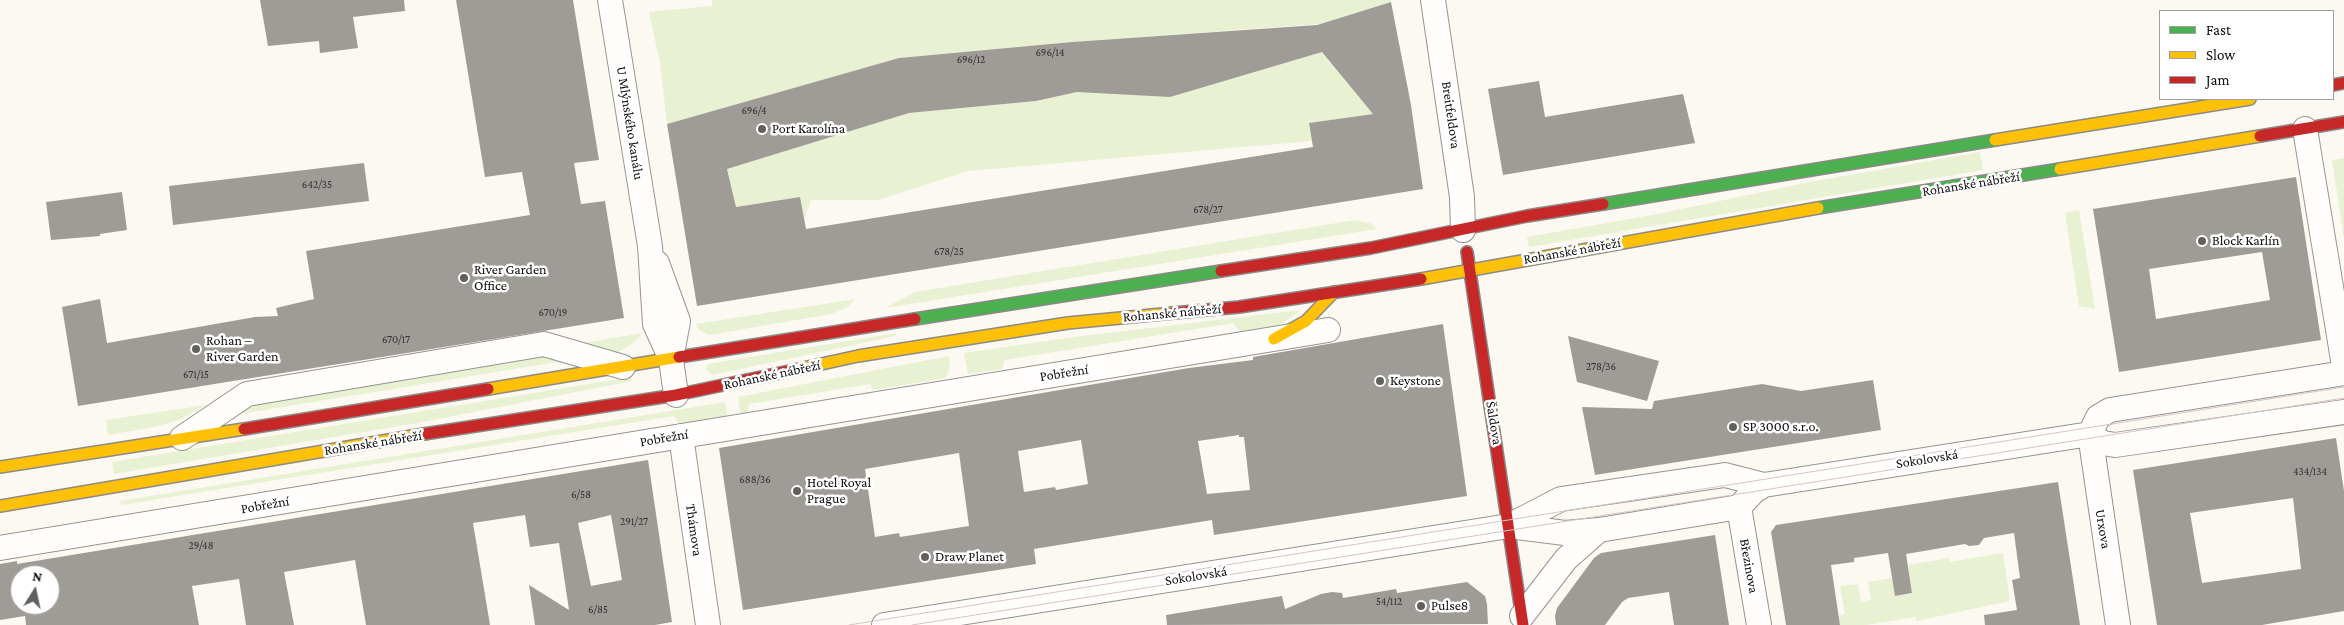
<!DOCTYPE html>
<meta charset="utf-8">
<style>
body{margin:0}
#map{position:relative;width:2344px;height:625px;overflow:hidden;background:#fcf9f2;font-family:"Crimson Pro",serif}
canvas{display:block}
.legend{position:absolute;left:2159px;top:10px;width:175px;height:90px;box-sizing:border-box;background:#fff;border:1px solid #9f9f9f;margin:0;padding:6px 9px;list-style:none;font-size:15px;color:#0e0e0e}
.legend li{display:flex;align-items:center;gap:10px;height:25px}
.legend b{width:25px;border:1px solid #9f9f9f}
.north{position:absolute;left:10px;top:565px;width:50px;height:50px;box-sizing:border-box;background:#fff;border:1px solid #9f9f9f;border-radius:50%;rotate:10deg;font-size:14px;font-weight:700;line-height:20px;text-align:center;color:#0e0e0e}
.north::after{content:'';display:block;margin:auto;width:18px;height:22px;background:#61605e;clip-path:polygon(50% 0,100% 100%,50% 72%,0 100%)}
</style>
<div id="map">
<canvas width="2344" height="625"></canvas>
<ul class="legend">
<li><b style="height:6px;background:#4caf50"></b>Fast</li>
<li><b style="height:6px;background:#ffc107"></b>Slow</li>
<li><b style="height:6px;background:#c62828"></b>Jam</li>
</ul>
<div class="north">N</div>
</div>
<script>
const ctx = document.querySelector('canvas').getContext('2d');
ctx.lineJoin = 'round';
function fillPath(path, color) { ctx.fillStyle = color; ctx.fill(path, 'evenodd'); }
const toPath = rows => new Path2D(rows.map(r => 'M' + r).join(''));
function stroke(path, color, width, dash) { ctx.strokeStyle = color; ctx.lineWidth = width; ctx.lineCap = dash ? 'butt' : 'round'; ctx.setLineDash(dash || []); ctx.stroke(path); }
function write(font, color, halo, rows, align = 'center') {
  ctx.font = font + ' "Crimson Pro",serif'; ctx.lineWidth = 5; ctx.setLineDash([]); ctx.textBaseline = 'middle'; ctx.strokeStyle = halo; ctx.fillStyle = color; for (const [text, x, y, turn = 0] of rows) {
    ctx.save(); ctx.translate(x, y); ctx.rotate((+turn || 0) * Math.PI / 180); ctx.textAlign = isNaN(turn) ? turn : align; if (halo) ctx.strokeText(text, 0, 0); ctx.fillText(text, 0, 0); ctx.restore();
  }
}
const green = toPath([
 [712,0,1391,0,1391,2,1319,24,1072,42,899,58,667,124,660,63,649,12,712,6],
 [1322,52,1373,114,1309,123,1312,141,968,171,878,200,811,200,804,220,800,197,736,207,727,169,909,113,1036,101,1077,92],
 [1980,152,1983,170,1529,247,1527,237,1658,214,1810,182],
 [2344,158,2344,239,2332,160],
 [2079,210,2095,309,2079,306,2065,213],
 [1355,220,1370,223,1377,229,885,308,915,292],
 [856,299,846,308,831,314,709,335,699,330,696,324],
 [1301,310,1280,325,1244,336,1233,323,1005,360,1002,369,968,374,964,353,1074,337],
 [642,333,635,342,619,352,610,353,579,344],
 [896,333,896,336,712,375,706,369,708,364],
 [538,353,569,360,228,416,251,401],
 [949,356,950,368,945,378,873,390,870,384,749,404,746,416,741,417,738,397],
 [631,377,632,381,423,422,114,474,112,462],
 [725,402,728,420,682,429,674,416,121,505,120,501],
 [206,405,181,419,155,427,108,435,106,420],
 [2003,553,2010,601,1916,621,1916,617,1866,625,1840,625,1839,616,1845,614,1840,586,1858,584,1861,602,1871,600,1868,582,1892,578,1895,596,1912,594,1908,565,1949,558,1950,562]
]);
const building = toPath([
 [260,0,404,0,405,11,353,17,358,48,320,53,319,41,268,46],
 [456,0,573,0,599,160,574,163,581,204,605,201,624,318,78,406,62,307,100,299,107,343,255,317,278,316,276,308,314,299,306,251,530,215,522,172,485,177],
 [1391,2,1411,105,1423,189,697,306,667,124,899,58,1072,42,1317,25],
 [1322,52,1373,114,1309,123,1313,147,806,229,800,197,736,207,727,169,909,113,1036,101,1077,92,1170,97],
 [1539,81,1545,117,1683,94,1695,143,1503,175,1488,89],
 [364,163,369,201,173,225,169,186],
 [2296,177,2321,340,2119,372,2093,209],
 [2262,252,2270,300,2156,319,2149,269],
 [122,192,127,230,100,234,100,236,51,240,46,202],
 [1443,324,1467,496,1214,535,1212,520,1034,549,1036,564,743,610,719,448,1189,368,1253,360,1253,357],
 [1239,435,1239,437,1244,437,1250,490,1207,494,1198,441],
 [1081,440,1088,484,1056,490,1055,487,1024,492,1018,451],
 [959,453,969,526,900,537,899,533,875,537,865,469],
 [1568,336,1659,361,1647,401,1577,382],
 [1873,380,1881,430,1595,475,1582,407,1652,409,1654,401,1762,384,1801,391],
 [2336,438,2344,491,2344,611,2262,625,2157,625,2133,470],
 [2293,498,2301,569,2202,583,2190,513],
 [648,460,672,622,655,625,535,625,529,585,569,610,559,543,530,547,525,515,473,523,490,625,366,625,355,560,284,572,294,625,246,625,239,579,192,586,199,625,26,625,25,616,0,620,0,564,17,561,17,564],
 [611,515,622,580,591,586,578,523],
 [20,575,50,575,50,605,20,605],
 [2058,482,2080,625,1985,625,1984,615,2017,610,2012,580,2020,578,2014,533,1984,538,1979,545,1969,546,1965,544,1906,554,1912,593,1895,596,1888,553,1854,558,1854,562,1831,565,1840,625,1786,625,1771,532,1776,525],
 [1715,535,1729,625,1674,625,1669,592,1628,598,1622,602,1605,625,1556,625,1555,616,1557,608,1594,558,1601,553],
 [1467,582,1485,596,1487,604,1488,624,1167,625,1166,615,1282,596,1285,609,1321,594,1332,592,1342,593,1343,598,1396,589,1397,593]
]);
const street = toPath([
 [610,0,650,246,655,324,671,359,676,395],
 [1433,0,1462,197,1463,230],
 [2305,129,2344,366],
 [657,263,678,321,671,359],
 [2090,434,2098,417,2110,410,2344,373],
 [2090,434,2118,625],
 [681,436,708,625],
 [182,438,247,394,544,344,623,367],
 [1739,507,1759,625],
 [1509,526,1561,499,1725,475,1764,485,2090,434,2103,443,2115,445,2344,412],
 [0,548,1328,330],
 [1522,616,1566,559,1599,530],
 [884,625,1509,526,1565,533,1599,530,1739,507,1754,491,1764,485]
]);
const fast = toPath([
 [1603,204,1995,140],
 [1818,208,2060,169],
 [915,319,1221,271]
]);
const slow = toPath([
 [1995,140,2250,99],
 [2060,169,2260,136],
 [1421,279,1818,208],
 [1274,339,1306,321,1334,292],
 [794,370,858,356,1068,323,1173,313],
 [488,389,679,357],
 [0,467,244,429],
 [0,506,424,434]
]);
const jam = toPath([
 [2333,85,2344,83],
 [2260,136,2344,122],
 [1467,252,1523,625],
 [1221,271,1371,248,1527,216,1603,204],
 [1173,313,1239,307,1421,279],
 [679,357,915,319],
 [244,429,488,389],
 [424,434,676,395,794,370]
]);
const tram = toPath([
 [849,625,2344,387],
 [912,625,2344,398]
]);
const markers = [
 [762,129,5,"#61605e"],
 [2202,241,5,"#61605e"],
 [464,278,5,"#61605e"],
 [196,349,5,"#61605e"],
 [1380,381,5,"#61605e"],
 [1733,427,5,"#61605e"],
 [797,491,5,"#61605e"],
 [925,557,5,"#61605e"],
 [1421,606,5,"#61605e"]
];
const numberNames = [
 ["696/14",1050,53],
 ["696/12",971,60],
 ["696/4",754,111],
 ["642/35",317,185],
 ["678/27",1208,210],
 ["678/25",949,252],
 ["670/19",553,313],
 ["670/17",396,340],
 ["278/36",1601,367],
 ["671/15",196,375],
 ["434/134",2310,472],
 ["688/36",755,480],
 ["6/58",581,495],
 ["291/27",634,522],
 ["29/48",201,546],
 ["54/112",1389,602],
 ["6/85",598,610]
];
const streetNames = [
 ["Breitfeldova",1451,115,82],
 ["U Mlýnského kanálu",630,123,81],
 ["Rohanské nábřeží",1971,184,-9],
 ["Rohanské nábřeží",1572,251,-10],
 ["Rohanské nábřeží",1172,313,-5],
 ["Pobřežní",1064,373,-9],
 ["Rohanské nábřeží",772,375,-12],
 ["Šaldova",1494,423,81],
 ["Pobřežní",664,438,-10],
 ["Rohanské nábřeží",373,443,-9],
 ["Sokolovská",1927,459,-9],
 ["Pobřežní",265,505,-10],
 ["Urxova",2103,529,81],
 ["Thámova",694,530,82],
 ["Březinova",1749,566,80],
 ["Sokolovská",1196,576,-9]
];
const poiNames = [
 ["Port Karolína",772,129],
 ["Block Karlín",2212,241],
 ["River Garden",474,270],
 ["Office",474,286],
 ["Rohan –",206,341],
 ["River Garden",206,357],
 ["Keystone",1390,381],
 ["SP 3000 s.r.o.",1743,427],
 ["Hotel Royal",807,483],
 ["Prague",807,499],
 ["Draw Planet",935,557],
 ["Pulse8",1431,606]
];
fillPath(green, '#e8f1d2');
fillPath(building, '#9f9c98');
stroke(street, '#959491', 26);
stroke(fast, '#8c8a87', 14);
stroke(slow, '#8c8a87', 14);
stroke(jam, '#8c8a87', 14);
stroke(street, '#fffefd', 24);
stroke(fast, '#4caf50', 11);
stroke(slow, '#ffc107', 11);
stroke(jam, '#c62828', 11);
stroke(tram, '#d9c4c7', 1);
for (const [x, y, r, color] of markers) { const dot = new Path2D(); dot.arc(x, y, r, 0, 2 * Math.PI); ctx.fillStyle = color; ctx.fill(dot); stroke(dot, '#fff', 2); }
write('11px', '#323230', null, numberNames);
write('14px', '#0e0e0e', '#fff', streetNames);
write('14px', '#0e0e0e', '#fff', poiNames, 'left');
</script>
